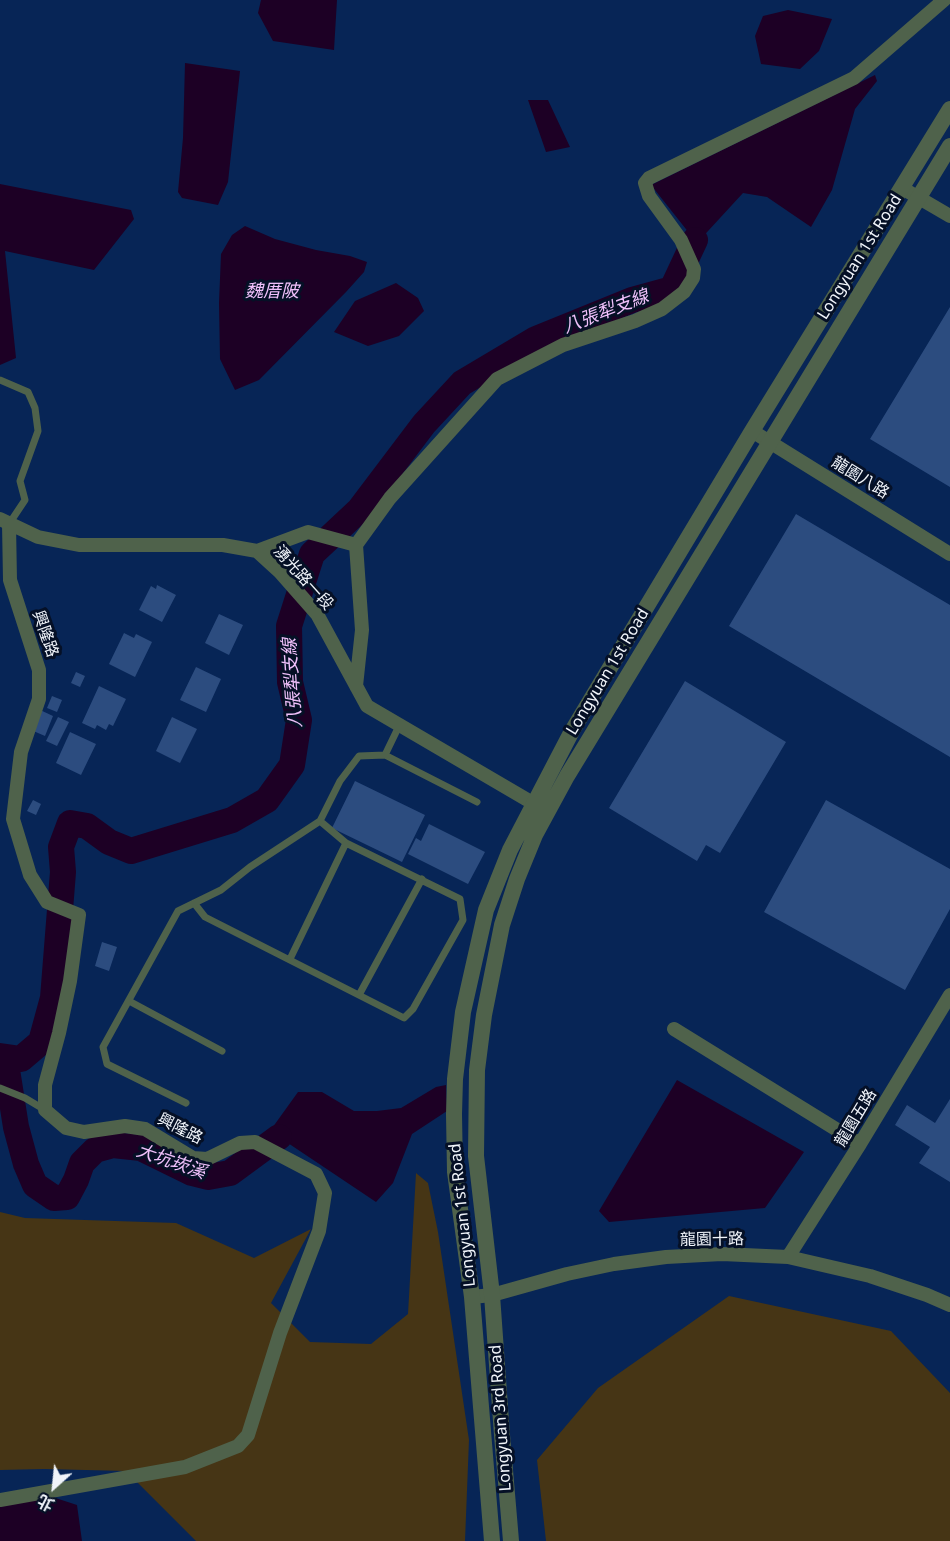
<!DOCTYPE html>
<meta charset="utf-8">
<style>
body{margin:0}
#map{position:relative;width:950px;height:1541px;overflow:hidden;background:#072556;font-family:"Noto Sans","Noto Sans TC",sans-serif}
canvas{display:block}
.north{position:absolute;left:24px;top:1457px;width:60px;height:60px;-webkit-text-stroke:4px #051026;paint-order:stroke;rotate:207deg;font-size:16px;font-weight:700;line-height:24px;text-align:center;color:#f0f4fa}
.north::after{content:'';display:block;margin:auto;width:21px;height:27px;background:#f0f4fa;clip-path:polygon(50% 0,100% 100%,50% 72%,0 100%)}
</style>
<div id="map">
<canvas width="950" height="1541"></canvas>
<div class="north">北</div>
</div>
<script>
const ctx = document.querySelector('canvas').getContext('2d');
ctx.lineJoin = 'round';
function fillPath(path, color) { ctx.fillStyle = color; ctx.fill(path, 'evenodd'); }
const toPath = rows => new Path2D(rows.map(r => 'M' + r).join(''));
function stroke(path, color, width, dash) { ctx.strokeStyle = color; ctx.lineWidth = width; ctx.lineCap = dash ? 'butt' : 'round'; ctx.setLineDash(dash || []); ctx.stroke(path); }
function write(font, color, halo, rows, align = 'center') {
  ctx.font = font + ' "Noto Sans","Noto Sans TC",sans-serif'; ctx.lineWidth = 6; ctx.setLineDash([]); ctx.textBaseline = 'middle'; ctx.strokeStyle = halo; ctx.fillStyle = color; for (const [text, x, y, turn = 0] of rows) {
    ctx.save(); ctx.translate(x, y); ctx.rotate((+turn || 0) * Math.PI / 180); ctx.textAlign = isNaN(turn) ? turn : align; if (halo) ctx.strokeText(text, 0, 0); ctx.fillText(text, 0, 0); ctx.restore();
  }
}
const green = toPath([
 [416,1173,428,1183,438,1232,469,1440,465,1541,196,1541,126,1471,44,1469,0,1470,0,1212,25,1218,176,1223,254,1258,311,1229,271,1303,310,1342,371,1344,408,1314],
 [729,1296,891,1331,950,1393,950,1541,546,1541,537,1460,598,1388]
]);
const water = toPath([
 [261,0,337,0,334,50,273,41,258,13],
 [788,10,832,19,819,51,800,69,761,64,755,36,763,16],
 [185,63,240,71,228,182,218,205,182,198,178,192,183,138],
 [875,75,877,81,855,109,832,190,811,227,767,197,743,193,697,243,651,185],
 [528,100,548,100,570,147,546,152],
 [0,184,131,210,134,219,94,270,5,251,16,358,0,365],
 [245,226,275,239,316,250,350,256,367,262,364,272,346,292,259,380,235,390,220,359,219,303,221,254,232,235],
 [396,283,418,298,424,311,399,336,368,346,334,332,355,301],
 [677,1080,804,1152,765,1208,609,1222,599,1211],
 [446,1085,447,1111,412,1134,393,1183,376,1202,270,1131,298,1092,322,1092,354,1111,377,1111,401,1108,436,1087],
 [37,1492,77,1505,82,1541,0,1541,0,1502]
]);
const river = toPath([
 [0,1056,21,1059,41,1042,53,998,63,872,61,847,70,823,87,826,109,842,131,851,232,820,267,800,292,765,299,720,290,682,289,626,312,554,359,510,424,424,462,383,536,339,632,300,672,289,695,240],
 [5,1057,16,1127,26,1164,35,1185,54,1198,67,1197,76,1180,82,1163,95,1150,113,1145,141,1148,192,1173,208,1177,230,1173,279,1137]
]);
const building = toPath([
 [950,307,950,487,870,439],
 [796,514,950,605,950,757,729,626],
 [157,585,176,595,162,622,139,610,151,586,156,589],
 [219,614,243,625,229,655,205,643],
 [124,633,134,638,136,634,152,642,135,677,109,664],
 [196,667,221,679,206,712,180,700],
 [76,672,85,676,80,687,71,683],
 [685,681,786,742,720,853,706,845,697,861,609,808],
 [99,686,126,699,113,726,109,724,106,730,97,725,95,729,82,723],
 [52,696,62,700,57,712,47,708],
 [38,709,53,716,45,736,31,730],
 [58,717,69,722,57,746,46,741],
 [172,717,197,729,180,763,156,751],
 [70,732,96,744,81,775,56,763],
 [355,781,425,815,402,862,332,828],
 [33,800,41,804,36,815,27,811],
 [826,800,950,869,950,909,905,990,764,912],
 [429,824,485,852,468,884,408,854,416,838,421,841],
 [102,942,117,947,109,971,95,966],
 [950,1099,950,1182,919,1163,930,1147,895,1125,907,1105,935,1123]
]);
const service = toPath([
 [0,380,28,392,35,408,38,431,20,481,25,500,9,524],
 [385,755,477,802],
 [194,903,205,917,404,1018,413,1009,463,920,460,899,346,843,320,821],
 [290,959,346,843],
 [359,995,422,879],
 [129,1001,222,1051],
 [0,1088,25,1098,45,1110],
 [186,1103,107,1064,103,1047,178,911,221,890,250,867,320,821,340,781,359,756,385,755,399,726]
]);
const minor = toPath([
 [902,188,950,216],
 [752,431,950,554],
 [0,519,38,537,79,545,223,545,257,551,280,572,317,614,367,706,543,809],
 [257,551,308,532,356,545],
 [356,686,362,630,356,545,390,498,497,379,563,345,635,321,662,309,684,292,693,278,694,269,681,240,649,196,645,183,649,178,854,78,944,0],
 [674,1029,860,1144],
 [788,1257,860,1144,950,995],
 [472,1297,492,1295,567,1274,614,1264,666,1257,722,1254,788,1257,870,1276,927,1295,950,1305],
 [0,1500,185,1467,238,1446,248,1435,280,1333,319,1231,325,1193,316,1174,255,1142,240,1143,207,1159,193,1158,145,1129,125,1126,84,1132,66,1128,45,1110,45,1085,59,1033,70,981,79,915,47,902,30,875,13,819,21,752,39,699,39,670,10,580,9,524]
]);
const tertiary = toPath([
 [492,1541,472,1297,455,1172,454,1114,455,1079,463,1012,486,910,510,850,572,731,752,431,950,109],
 [511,1541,502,1435,492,1295,476,1156,477,1070,484,1015,502,925,517,879,535,835,567,776,950,146]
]);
const streetNames = [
 ["Longyuan 1st Road",860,257,-58],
 ["龍園八路",860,478,32],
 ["湧光路一段",303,578,48],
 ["興隆路",45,634,71],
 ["Longyuan 1st Road",608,672,-59],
 ["龍園五路",856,1118,-59],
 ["興隆路",180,1129,27],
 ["Longyuan 1st Road",463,1215,-96],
 ["龍園十路",712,1240,-1],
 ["Longyuan 3rd Road",501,1418,-94]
];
const waterNames = [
 ["魏厝陂",272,292],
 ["八張犁支線",606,312,-21],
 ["八張犁支線",293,683,-94],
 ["大坑崁溪",171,1162,19]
];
fillPath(green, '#463515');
fillPath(water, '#1d0025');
stroke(river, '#1d0025', 26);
fillPath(building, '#2c4c7f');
stroke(service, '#4f624b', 7);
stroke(minor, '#4f624b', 14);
stroke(tertiary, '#4f624b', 16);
write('16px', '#f0f4fa', '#051026', streetNames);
write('italic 18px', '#efc0fa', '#051026', waterNames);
</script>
